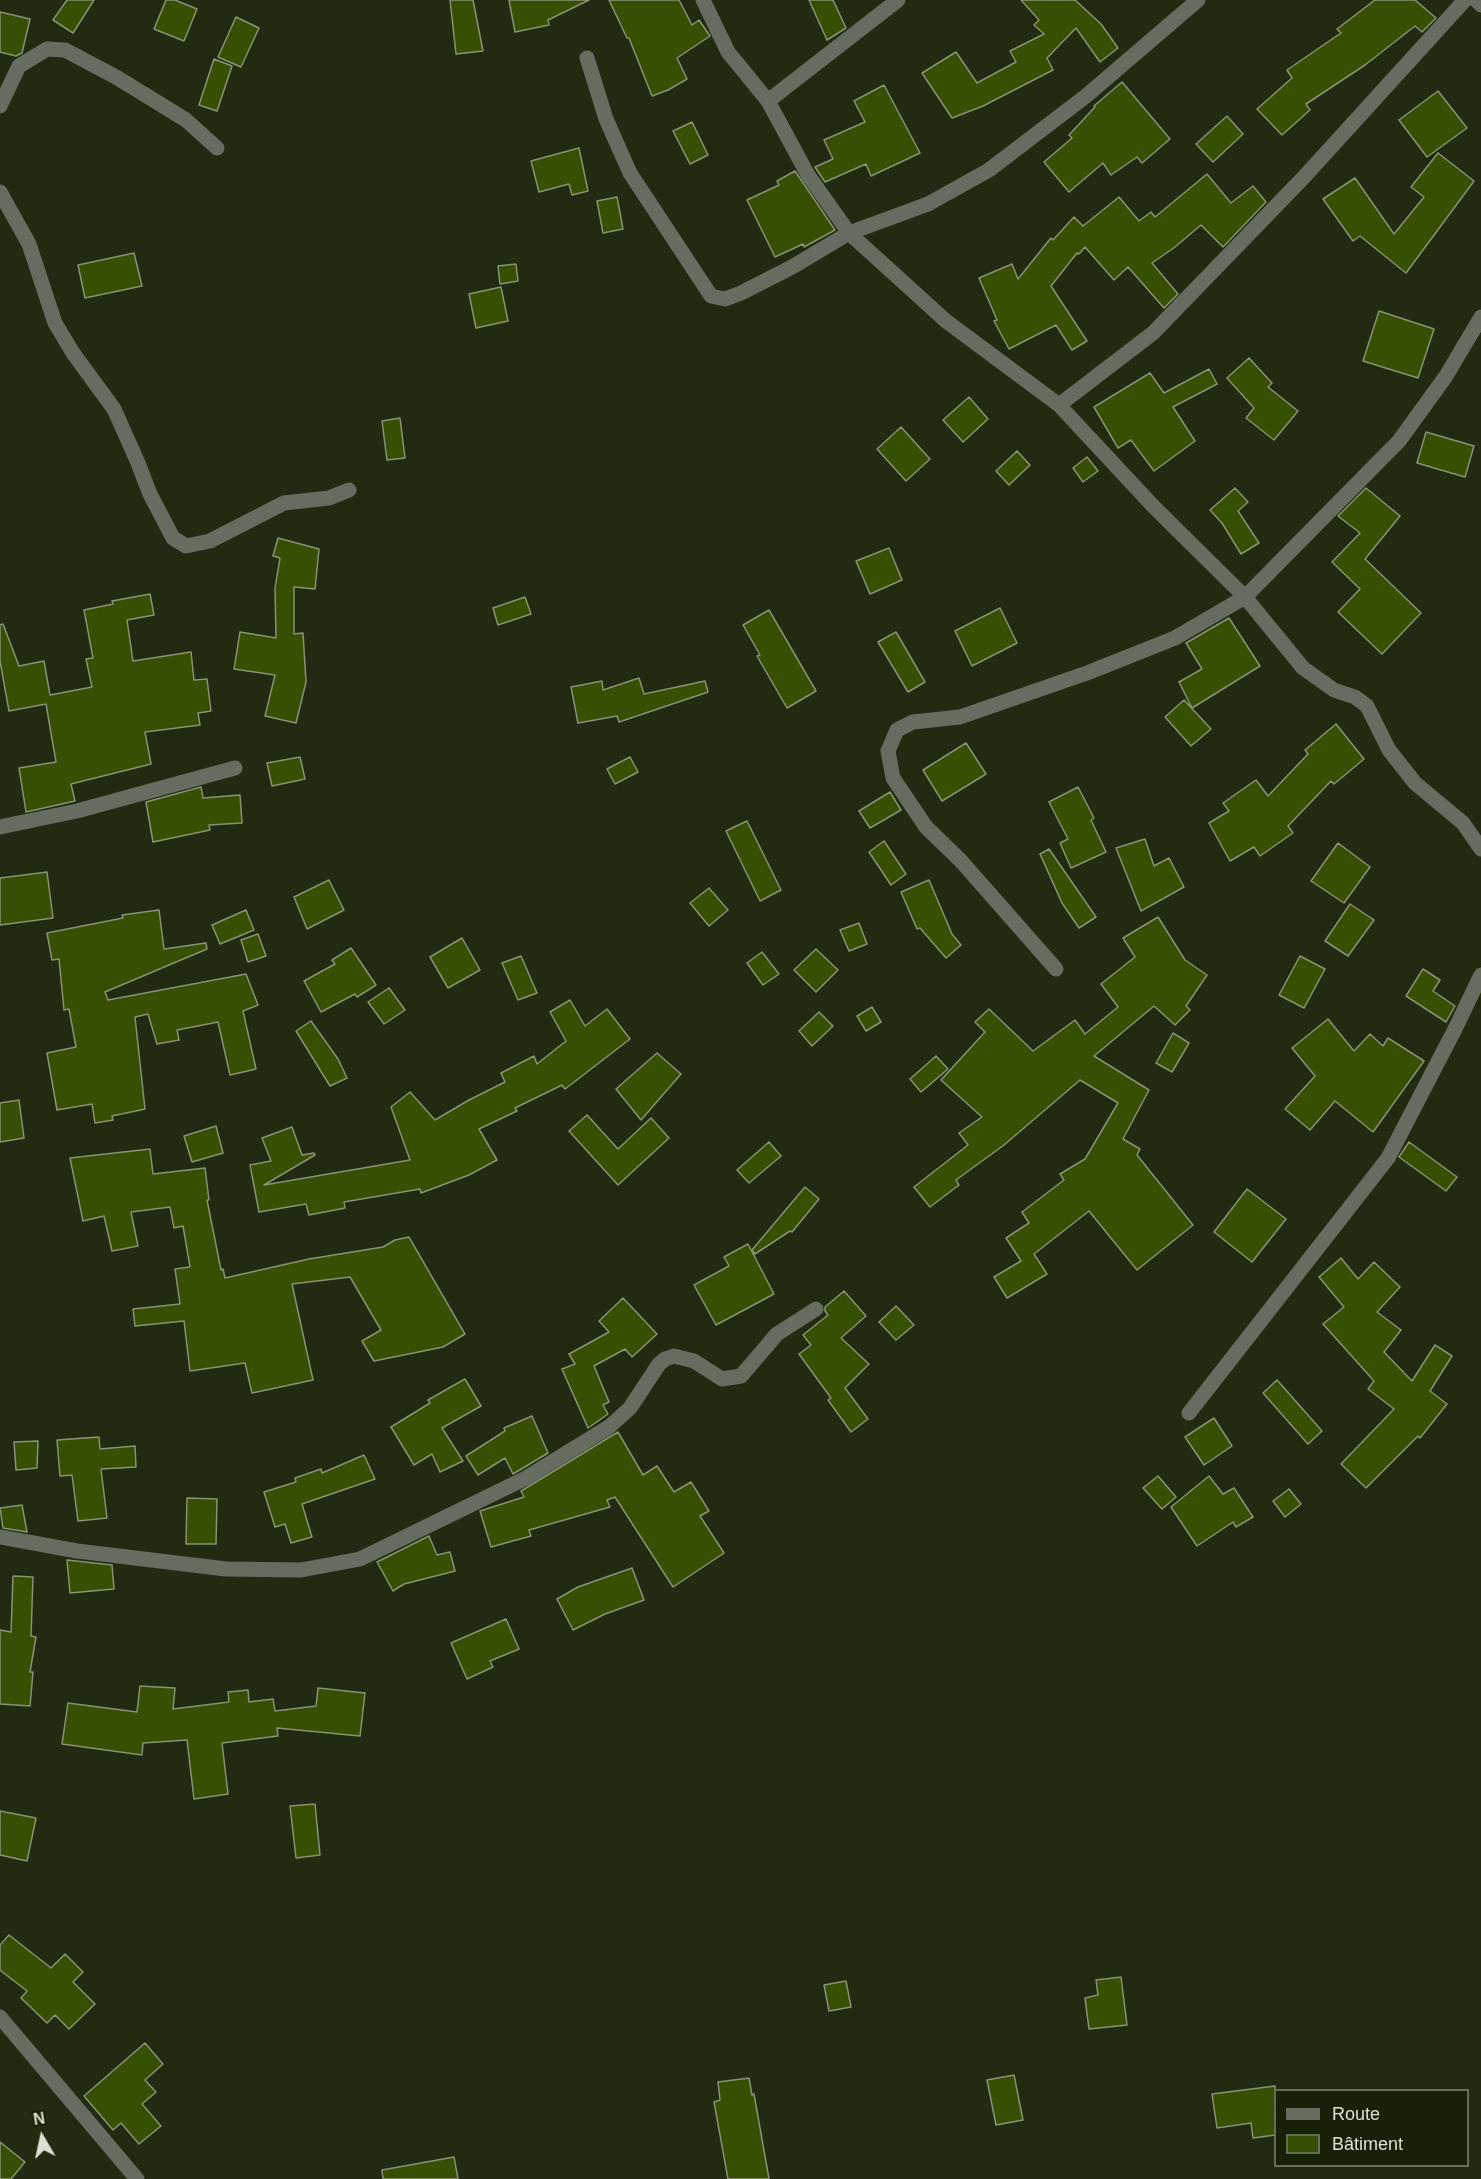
<!DOCTYPE html>
<meta charset="utf-8">
<style>
body{margin:0}
#map{position:relative;width:1481px;height:2179px;overflow:hidden;background:#202b11;font-family:Arial,sans-serif}
canvas{display:block}
.legend{position:absolute;left:1274px;top:2089px;width:195px;height:78px;box-sizing:border-box;background:#172108;border:2px solid #656e58;margin:0;padding:8px 10px;list-style:none;font-size:18px;color:#d9e1d1}
.legend li{display:flex;align-items:center;gap:12px;height:30px}
.legend b{width:30px;border:2px solid #656e58}
.north{position:absolute;left:12px;top:2107px;width:60px;height:60px;-webkit-text-stroke:4px #172108;paint-order:stroke;rotate:351deg;font-size:16px;font-weight:700;line-height:24px;text-align:center;color:#d9e1d1}
.north::after{content:'';display:block;margin:auto;width:21px;height:27px;background:#d9e1d1;clip-path:polygon(50% 0,100% 100%,50% 72%,0 100%)}
</style>
<div id="map">
<canvas width="1481" height="2179"></canvas>
<ul class="legend">
<li><b style="height:8px;background:#666c5f"></b>Route</li>
<li><b style="height:16px;background:#374f02"></b>Bâtiment</li>
</ul>
<div class="north">N</div>
</div>
<script>
const ctx = document.querySelector('canvas').getContext('2d');
ctx.lineJoin = 'round';
function fillPath(path, color) { ctx.fillStyle = color; ctx.fill(path, 'evenodd'); }
const toPath = rows => new Path2D(rows.map(r => 'M' + r).join(''));
function stroke(path, color, width, dash) { ctx.strokeStyle = color; ctx.lineWidth = width; ctx.lineCap = dash ? 'butt' : 'round'; ctx.setLineDash(dash || []); ctx.stroke(path); }
const building = toPath([
 [67,0,94,0,73,33,53,20,67,0],
 [166,0,175,0,197,9,184,41,154,29,166,0],
 [450,0,473,0,483,51,456,54,450,0],
 [509,0,589,0,548,20,549,25,515,32,509,0],
 [609,0,679,0,692,25,699,20,710,36,677,58,687,79,668,90,652,96,629,38,627,38,609,0],
 [809,0,833,0,846,28,827,40,809,0],
 [1021,0,1075,0,1101,24,1118,48,1100,62,1076,28,1047,58,1053,70,983,106,952,118,922,73,956,52,977,83,1016,62,1010,51,1044,34,1034,25,1039,20,1021,0],
 [1375,0,1415,0,1436,18,1422,32,1415,26,1365,65,1306,104,1310,110,1282,135,1257,109,1292,78,1287,70,1341,33,1337,29,1375,0],
 [0,12,30,19,22,53,16,56,0,52,0,12],
 [236,17,259,28,241,67,218,57,236,17],
 [214,59,232,66,217,111,199,105,214,59],
 [1122,82,1170,139,1142,163,1137,157,1111,175,1103,163,1069,192,1044,162,1072,138,1069,135,1095,107,1094,106,1122,82],
 [884,85,920,153,871,176,866,164,825,182,815,167,833,159,824,140,865,122,854,101,884,85],
 [1438,91,1467,128,1427,157,1399,120,1438,91],
 [1227,116,1243,134,1213,162,1196,144,1227,116],
 [692,122,708,155,690,164,673,131,692,122],
 [579,148,588,191,572,195,569,184,539,192,531,161,579,148],
 [1438,153,1474,181,1406,273,1360,236,1353,241,1323,199,1355,178,1394,234,1424,197,1411,187,1438,153],
 [795,171,835,230,804,247,803,244,775,257,747,200,779,185,777,181,795,171],
 [1207,174,1231,203,1253,186,1266,202,1223,247,1201,225,1175,247,1152,263,1178,294,1164,308,1128,267,1114,280,1085,247,1079,254,1077,253,1051,286,1087,341,1072,350,1056,325,1009,349,994,321,997,320,979,278,1012,264,1018,279,1051,238,1053,240,1074,217,1083,226,1119,197,1139,221,1151,212,1155,217,1207,174],
 [617,197,623,229,603,233,597,201,617,197],
 [134,253,142,286,85,298,78,265,134,253],
 [516,264,518,281,500,284,498,266,516,264],
 [501,287,508,321,476,328,469,294,501,287],
 [1379,311,1434,329,1418,378,1363,361,1379,311],
 [1249,358,1272,383,1268,387,1298,411,1274,440,1246,418,1254,408,1227,378,1249,358],
 [1209,369,1217,384,1173,407,1195,441,1154,471,1131,440,1118,448,1094,407,1150,373,1164,393,1209,369],
 [969,397,988,419,963,442,943,420,969,397],
 [400,418,405,458,387,460,382,421,400,418],
 [901,427,930,459,906,481,877,449,901,427],
 [1426,432,1474,446,1465,477,1417,463,1426,432],
 [1017,451,1030,465,1009,485,996,471,1017,451],
 [1087,457,1098,471,1083,482,1073,468,1087,457],
 [1235,488,1248,502,1238,511,1259,543,1241,554,1222,523,1210,510,1235,488],
 [1366,488,1400,516,1365,559,1421,613,1382,654,1338,612,1360,589,1332,562,1360,533,1338,516,1366,488],
 [278,538,319,549,315,589,294,587,294,634,303,633,306,682,296,723,265,716,275,675,234,669,240,632,276,638,275,588,280,558,273,556,278,538],
 [889,548,902,580,870,594,856,561,889,548],
 [150,594,154,615,127,620,133,661,191,652,194,680,207,679,211,711,198,713,200,725,145,732,151,764,71,784,75,801,26,812,19,768,56,762,46,704,9,711,0,661,0,625,3,624,19,666,44,661,50,695,92,687,86,659,93,658,84,610,113,604,112,601,150,594],
 [525,597,531,614,498,625,493,608,525,597],
 [1000,608,1017,643,972,666,955,631,1000,608],
 [769,610,816,691,787,708,757,656,760,655,743,625,769,610],
 [1229,618,1260,666,1192,708,1179,682,1202,669,1186,643,1229,618],
 [896,632,925,682,908,692,878,642,896,632],
 [639,678,644,694,705,681,708,692,619,722,617,716,578,723,571,687,602,681,603,690,639,678],
 [1184,700,1211,729,1191,746,1165,717,1184,700],
 [1336,724,1364,759,1334,784,1331,781,1288,826,1293,833,1260,856,1254,847,1230,861,1209,823,1229,811,1223,803,1256,780,1268,796,1308,754,1305,750,1336,724],
 [966,743,986,774,942,801,923,770,966,743],
 [300,757,305,779,272,786,267,763,300,757],
 [630,757,638,772,615,784,607,769,630,757],
 [201,787,203,798,240,795,242,823,209,825,210,830,153,842,146,802,201,787],
 [1078,787,1094,818,1091,820,1106,852,1071,868,1060,843,1068,839,1049,802,1078,787],
 [890,792,901,810,870,828,859,811,890,792],
 [747,821,781,890,760,901,726,831,747,821],
 [1145,839,1154,866,1169,858,1184,887,1141,911,1116,848,1145,839],
 [884,841,906,874,891,885,869,852,884,841],
 [1338,843,1370,867,1344,903,1311,881,1338,843],
 [1049,849,1096,917,1079,928,1062,903,1040,854,1049,849],
 [47,872,53,918,0,925,0,878,47,872],
 [329,880,344,910,307,929,294,897,329,880],
 [929,880,952,934,961,945,946,958,920,928,917,929,901,892,929,880],
 [709,888,728,910,709,926,690,903,709,888],
 [1350,904,1374,920,1348,956,1325,941,1350,904],
 [159,910,164,949,206,943,207,949,105,992,108,1000,246,974,258,1005,243,1011,256,1069,230,1075,218,1022,177,1030,179,1040,157,1044,148,1014,135,1017,145,1109,112,1116,113,1120,95,1123,92,1104,57,1110,47,1053,76,1047,69,1009,64,1010,59,959,52,960,47,933,123,918,122,915,159,910],
 [246,910,254,930,220,944,212,925,246,910],
 [1158,917,1185,960,1207,975,1186,1006,1190,1010,1175,1025,1154,1006,1094,1056,1149,1090,1123,1139,1140,1149,1137,1155,1193,1225,1137,1270,1089,1211,1034,1254,1047,1274,1007,1298,994,1277,1021,1261,1006,1238,1029,1223,1022,1212,1064,1180,1060,1174,1085,1159,1118,1103,1080,1080,1004,1145,956,1180,959,1185,930,1207,914,1187,968,1145,959,1133,982,1117,941,1080,985,1032,975,1022,989,1009,1033,1051,1075,1020,1085,1034,1118,1007,1101,984,1135,957,1123,938,1158,917],
 [859,923,867,944,849,951,840,930,859,923],
 [258,934,266,956,248,962,241,940,258,934],
 [462,938,480,970,448,988,430,957,462,938],
 [351,948,376,985,357,997,355,994,321,1012,304,981,335,964,332,960,351,948],
 [816,949,838,970,816,992,794,970,816,949],
 [762,952,779,974,763,985,747,963,762,952],
 [521,956,537,993,518,1000,502,963,521,956],
 [1300,956,1325,969,1304,1008,1279,995,1300,956],
 [1423,969,1440,980,1433,991,1455,1006,1446,1022,1406,996,1423,969],
 [389,988,405,1010,384,1024,368,1002,389,988],
 [570,1000,585,1026,607,1009,630,1039,565,1089,562,1085,515,1108,517,1111,479,1129,497,1160,469,1175,421,1193,420,1189,344,1202,345,1208,309,1215,306,1204,259,1212,250,1165,271,1161,262,1138,292,1127,302,1155,314,1153,315,1155,264,1185,410,1160,391,1107,410,1092,435,1120,469,1100,505,1082,501,1073,534,1056,537,1064,566,1041,550,1012,570,1000],
 [872,1007,881,1022,866,1031,857,1016,872,1007],
 [819,1012,833,1026,812,1046,799,1031,819,1012],
 [1328,1019,1354,1051,1370,1034,1383,1046,1388,1038,1424,1061,1373,1132,1335,1101,1310,1130,1285,1109,1315,1076,1292,1048,1328,1019],
 [311,1021,338,1059,347,1078,330,1086,296,1031,311,1021],
 [1173,1033,1189,1043,1172,1072,1156,1063,1173,1033],
 [657,1053,681,1074,641,1120,616,1089,657,1053],
 [936,1056,948,1069,921,1092,910,1079,936,1056],
 [19,1100,24,1138,0,1142,0,1103,19,1100],
 [587,1115,618,1149,651,1118,669,1138,618,1185,569,1131,587,1115],
 [216,1126,223,1153,192,1162,184,1136,216,1126],
 [769,1142,781,1156,749,1183,737,1170,769,1142],
 [1409,1142,1457,1177,1446,1191,1399,1157,1409,1142],
 [150,1149,153,1174,205,1168,209,1200,207,1200,221,1270,223,1269,225,1278,309,1259,383,1247,395,1240,409,1237,465,1334,443,1347,374,1361,362,1341,381,1330,350,1277,292,1284,313,1380,252,1393,245,1363,190,1371,184,1321,135,1326,133,1309,180,1304,175,1269,190,1267,183,1226,174,1228,170,1207,131,1212,138,1246,112,1251,104,1216,83,1221,70,1158,150,1149],
 [805,1187,819,1199,792,1232,790,1231,755,1254,752,1250,805,1187],
 [1247,1189,1286,1219,1252,1262,1214,1232,1247,1189],
 [748,1244,774,1294,716,1325,694,1285,729,1266,724,1257,748,1244],
 [1341,1258,1358,1279,1374,1262,1400,1287,1377,1312,1401,1330,1384,1352,1412,1381,1435,1345,1452,1356,1430,1391,1447,1404,1420,1438,1418,1436,1366,1488,1341,1464,1394,1409,1368,1389,1374,1381,1323,1324,1344,1307,1319,1277,1341,1258],
 [844,1291,866,1316,841,1338,869,1364,845,1388,868,1419,851,1432,828,1400,831,1398,799,1354,811,1345,803,1335,828,1315,825,1311,825,1307,844,1291],
 [623,1298,657,1334,632,1357,625,1349,594,1366,609,1402,603,1405,608,1414,588,1428,562,1369,575,1364,569,1354,609,1332,599,1321,623,1298],
 [896,1306,914,1325,896,1340,879,1322,896,1306],
 [465,1379,481,1406,442,1428,463,1461,440,1472,432,1454,414,1465,391,1427,430,1403,428,1400,465,1379],
 [1277,1380,1322,1431,1308,1444,1263,1393,1277,1380],
 [532,1416,548,1453,513,1474,505,1458,478,1475,466,1456,505,1431,504,1428,532,1416],
 [1214,1418,1232,1446,1204,1465,1185,1437,1214,1418],
 [618,1432,643,1475,657,1466,674,1492,691,1482,709,1511,700,1516,724,1553,673,1587,615,1497,607,1500,610,1507,529,1530,531,1536,491,1547,480,1511,524,1497,521,1491,618,1432],
 [99,1437,100,1449,135,1446,136,1467,101,1469,107,1518,78,1521,72,1475,60,1476,57,1440,99,1437],
 [38,1441,37,1468,16,1470,14,1442,38,1441],
 [364,1455,375,1479,302,1504,312,1537,291,1543,285,1524,275,1527,264,1492,296,1482,295,1478,321,1469,322,1473,364,1455],
 [1158,1476,1176,1497,1162,1509,1143,1488,1158,1476],
 [1209,1476,1223,1494,1234,1488,1253,1517,1236,1527,1233,1522,1197,1546,1171,1507,1209,1476],
 [1289,1489,1301,1504,1285,1517,1273,1501,1289,1489],
 [187,1498,217,1499,216,1544,186,1544,187,1498],
 [22,1505,27,1532,3,1528,0,1508,22,1505],
 [429,1536,437,1555,450,1552,455,1571,404,1584,393,1591,377,1562,429,1536],
 [67,1560,112,1565,114,1589,70,1593,67,1560],
 [632,1568,644,1600,605,1614,573,1630,557,1599,578,1587,632,1568],
 [13,1576,33,1577,31,1636,36,1637,30,1672,33,1672,30,1706,0,1704,0,1630,11,1632,13,1576],
 [506,1619,519,1649,490,1661,493,1667,467,1679,451,1643,506,1619],
 [140,1686,175,1688,173,1709,229,1702,228,1692,248,1690,249,1702,273,1699,275,1711,316,1706,318,1688,365,1693,360,1736,277,1728,278,1736,222,1743,228,1794,194,1799,187,1740,143,1743,142,1755,62,1744,68,1703,137,1712,140,1686],
 [315,1804,320,1855,296,1858,290,1806,315,1804],
 [0,1811,36,1818,27,1861,0,1855,0,1811],
 [9,1935,51,1968,65,1954,83,1972,73,1982,95,2004,69,2029,55,2015,47,2023,21,1998,27,1991,0,1970,0,1945,9,1935],
 [1121,1977,1127,2025,1089,2029,1085,1998,1098,1995,1096,1980,1121,1977],
 [846,1981,851,2007,829,2011,824,1985,846,1981],
 [145,2043,163,2064,145,2080,156,2092,142,2104,161,2126,139,2144,121,2123,113,2130,84,2096,145,2043],
 [1014,2075,1023,2120,996,2125,987,2080,1014,2075],
 [749,2078,752,2095,754,2094,769,2179,728,2179,714,2102,720,2100,718,2082,749,2078],
 [1275,2086,1275,2135,1253,2138,1251,2123,1217,2128,1212,2094,1275,2086],
 [0,2142,25,2162,11,2179,0,2179,0,2142],
 [454,2157,458,2179,383,2179,382,2170,454,2157]
]);
const minor = toPath([
 [703,0,728,52,768,101,808,175,849,233,946,321,1059,405,1153,506,1245,597,1303,668,1334,690,1355,697,1367,706,1389,750,1415,783,1463,823,1481,849],
 [1476,0,1481,5],
 [587,58,606,119,630,173,711,296,725,299,741,293,792,267,849,233,928,204,989,170,1086,96,1198,0],
 [768,101,898,0],
 [0,106,19,66,47,49,65,50,116,77,186,120,217,148],
 [0,192,29,244,55,323,73,353,114,409,138,463,150,494,173,538,186,546,210,541,284,503,329,498,349,490],
 [1059,405,1153,333,1304,177,1465,0],
 [0,827,77,811,235,768],
 [1056,969,961,861,926,827,893,778,888,751,897,730,913,722,960,717,1087,673,1175,638,1245,597,1399,441,1446,376,1481,317],
 [1189,1413,1388,1158,1455,1029,1481,975],
 [0,1537,77,1551,226,1569,301,1570,360,1559,526,1478,609,1427,630,1408,659,1364,665,1359,674,1356,694,1361,722,1379,741,1376,777,1334,816,1309],
 [0,2017,137,2179]
]);
fillPath(building, '#374f02');
stroke(building, '#869375', 1.5);
stroke(minor, '#666c5f', 15);
</script>
